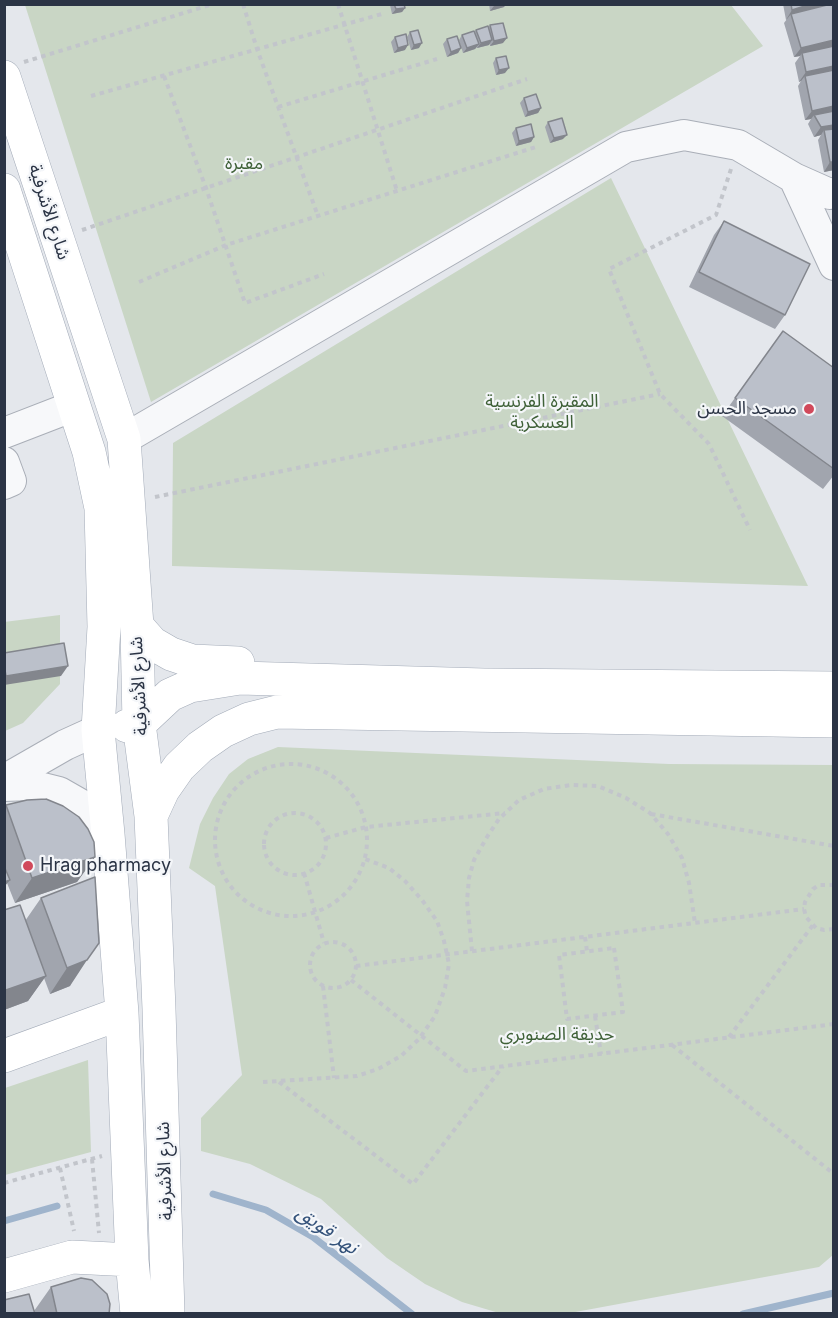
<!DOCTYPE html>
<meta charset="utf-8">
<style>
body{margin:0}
#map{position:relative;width:838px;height:1318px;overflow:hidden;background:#e4e7ec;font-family:Inter,sans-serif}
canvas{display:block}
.frame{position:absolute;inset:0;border:6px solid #2b3445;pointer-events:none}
</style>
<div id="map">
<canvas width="838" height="1318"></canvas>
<div class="frame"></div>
</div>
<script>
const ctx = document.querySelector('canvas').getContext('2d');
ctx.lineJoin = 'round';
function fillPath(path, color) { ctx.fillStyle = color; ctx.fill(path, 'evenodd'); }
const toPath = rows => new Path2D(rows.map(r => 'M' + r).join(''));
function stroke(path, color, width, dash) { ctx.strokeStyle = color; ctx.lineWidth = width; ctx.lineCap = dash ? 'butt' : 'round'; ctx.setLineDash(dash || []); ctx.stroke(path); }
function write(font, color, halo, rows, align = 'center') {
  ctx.font = font + ' Inter,"Noto Sans Arabic",sans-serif'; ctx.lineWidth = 4.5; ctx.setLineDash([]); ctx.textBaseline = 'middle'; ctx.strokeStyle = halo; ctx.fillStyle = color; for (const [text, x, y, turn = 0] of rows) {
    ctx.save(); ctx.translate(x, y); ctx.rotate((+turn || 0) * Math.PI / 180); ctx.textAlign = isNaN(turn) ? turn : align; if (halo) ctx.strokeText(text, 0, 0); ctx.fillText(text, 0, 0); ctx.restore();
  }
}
const green = toPath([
 [25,5,731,5,763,46,151,402],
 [611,178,808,586,172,566,173,443],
 [60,615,60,684,23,723,5,731,4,622],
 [278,747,669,764,833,765,833,1255,819,1267,570,1313,499,1313,462,1302,425,1284,387,1258,321,1199,250,1164,201,1151,201,1118,242,1075,215,886,189,868,200,824,213,798,229,774,248,759],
 [88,1060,91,1152,5,1175,5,1088]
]);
const stream = toPath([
 [213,1194,266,1210,313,1237,412,1314],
 [4,1221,57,1206],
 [743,1314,834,1293]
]);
const path = toPath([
 [243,4,257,49,318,216],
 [338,4,397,191],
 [24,62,213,4],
 [164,76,206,188,245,303,324,274],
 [91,96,382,14],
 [278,107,437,59],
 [731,169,716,215,609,269,660,394,709,444,750,530],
 [82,230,527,79],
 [139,282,226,245,539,146],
 [155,497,660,394],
 '215 840a76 76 0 1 1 152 0a76 76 0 1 1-152 0Z',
 '264 844a31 31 0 1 1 62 0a31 31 0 1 1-62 0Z',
 [651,814,834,846],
 [326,838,366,827,505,813],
 [304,873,324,943],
 [834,885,819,885,813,889,805,902,804,909,806,917,816,928,824,930,834,929],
 [585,937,587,951],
 '310 965a23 23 0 1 1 46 0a23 23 0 1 1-46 0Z',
 [614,948,623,1012,567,1019,559,955,614,948],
 [472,951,467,901,469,878,474,860,487,837,499,819,519,800,544,789,571,785,598,786,626,798,650,813,668,834,682,858,689,883,695,923],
 [356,966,804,909],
 [351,980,466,1071,834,1024],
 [323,986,334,1078],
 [595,1016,601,1054],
 [729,1037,813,925],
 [672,1045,834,1174],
 [263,1082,357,1076,378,1069,401,1056,419,1039,435,1016,445,988,449,964,444,941,437,921,422,900,405,881,389,868,365,859],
 [279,1082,413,1184,503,1066],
 [92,1159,99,1233],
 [60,1168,74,1231],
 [4,1183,102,1156]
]);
const minor = toPath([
 [794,178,834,265],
 [4,433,74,406],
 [124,439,626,147,684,135,738,145,794,178,830,194,834,193],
 [4,462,11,481,4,484],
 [4,780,65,745,98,730],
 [4,786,31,785,59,792,80,804,108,834]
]);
const major = toPath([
 [4,77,124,439,137,626,139,724,151,816,159,1009,168,1314],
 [4,190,89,452,101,508,104,627,98,730,108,834,122,1013,132,1260,137,1314],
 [137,626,152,643,171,654,192,661,238,663],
 [127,726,139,724,170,695,190,686,240,678,484,685,834,688],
 [151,816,163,790,179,767,200,747,223,731,249,719,277,712,834,721],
 [4,1056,122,1013],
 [4,1276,72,1257,132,1260]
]);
const wall = toPath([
 [404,4,405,8,402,12,392,14,390,5],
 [489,4,506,4,504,7,490,11],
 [783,4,834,4,834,170,824,172,818,140,821,135,814,137,808,124,811,119,805,120,798,86,801,81,799,82,795,63,800,56,794,57,784,23,787,19,786,20],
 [490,25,503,43,490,46,490,43,489,45,477,48,477,47,475,49,463,53,459,40,462,35,474,32,476,30,488,28],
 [410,32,419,48,411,50,407,37],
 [395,37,405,50,394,53,391,42],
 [447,39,461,48,458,53,447,57,443,44],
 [496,58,505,73,496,75,493,63],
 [524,98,541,108,538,113,525,117,520,103],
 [548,122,563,139,550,143,545,127],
 [516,128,534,137,531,142,516,146,512,133],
 [724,221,785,315,775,329,689,287,714,235],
 [783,331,834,368,834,475,823,489,722,416],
 [6,805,95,857,77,882,15,903,7,883,4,887,4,807],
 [95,877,70,986,50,994,44,978,28,1001,4,1010,4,910,25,921,41,898],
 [51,1287,109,1314,4,1314,34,1311]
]);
const shadedWall = toPath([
 [498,4,506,4,504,7,490,11,494,6],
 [811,4,830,4,791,14,787,19,786,20,792,10],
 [405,8,402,12,392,14,396,9],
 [507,38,503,43,490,46,494,41],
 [492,40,489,45,477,48,481,43],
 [834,40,834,48,802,53,800,56,794,57,801,48],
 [422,43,419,48,411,50,414,45],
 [479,44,475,49,463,53,467,48],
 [408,45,405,50,394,53,398,48],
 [461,48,458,53,447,57,451,52],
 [834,66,834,75,805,76,801,81,799,82,806,72],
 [509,68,505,73,496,75,499,70],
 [834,106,834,114,814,115,811,119,805,120,812,111],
 [541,108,538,113,525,117,528,112],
 [834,125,834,133,824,130,821,135,814,137,821,127],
 [567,135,563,139,550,143,554,138],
 [534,137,531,142,516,146,519,141],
 [830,162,834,162,834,170,824,172],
 [68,666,61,676,4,685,4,678,6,676],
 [95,857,77,882,15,903,32,878],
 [10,880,4,887,4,882],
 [87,960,70,986,50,994,67,968],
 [46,976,28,1001,4,1010,4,992,6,990]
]);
const building = toPath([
 [394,4,404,4,405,8,396,9,394,4],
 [791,4,811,4,792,10,791,4],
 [831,4,834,4,834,40,801,48,791,14,831,4],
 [503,23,507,38,494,41,490,25,503,23],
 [488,26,492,40,481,43,476,30,488,26],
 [418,30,422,43,414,45,410,32,418,30],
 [474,31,479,44,467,48,462,35,474,31],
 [406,34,408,45,398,48,395,37,406,34],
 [457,36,461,48,451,52,447,39,457,36],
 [834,46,834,66,806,72,802,53,834,46],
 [506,56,509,68,499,70,496,58,506,56],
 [834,70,834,106,812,111,805,76,834,70],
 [536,94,541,108,528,112,524,98,536,94],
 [834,111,834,125,821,127,814,115,834,111],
 [562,118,567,135,554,138,548,122,562,118],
 [531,124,534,137,519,141,516,128,531,124],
 [834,129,834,162,830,162,824,130,834,129],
 [724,221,810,264,785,315,699,272,724,221],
 [783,331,834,368,834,469,735,398,783,331],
 [64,643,68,666,6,676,4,664,4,653,64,643],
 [46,799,63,806,79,817,88,829,94,842,95,857,32,878,6,805,27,800,46,799],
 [4,866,10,880,4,882,4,866],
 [95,877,99,943,87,960,67,968,41,898,95,877],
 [20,905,46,976,6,990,4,987,4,910,20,905],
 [81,1278,92,1280,107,1294,110,1304,109,1314,57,1314,51,1287,81,1278],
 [29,1294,35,1314,4,1314,4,1300,29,1294]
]);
const markers = [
 [809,409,6,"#d1495b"],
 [28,866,6,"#d1495b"]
];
const parkNames = [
 ["مقبرة",244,164],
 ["المقبرة الفرنسية",542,402],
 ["العسكرية",542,423],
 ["حديقة الصنوبري",557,1035]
];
const streetNames = [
 ["شارع الأشرفية",49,212,72],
 ["شارع الأشرفية",139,686,-93],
 ["شارع الأشرفية",165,1171,-92]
];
const poiNames = [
 ["مسجد الحسن",797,409],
 ["Hrag pharmacy",40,866,"left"]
];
const waterNames = [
 ["نهر قويق",327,1230,35]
];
fillPath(green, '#c9d6c5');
stroke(stream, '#9fb4cc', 7);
stroke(minor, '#a9aeb7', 32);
stroke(major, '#a3abb8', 34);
stroke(path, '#c2c5cb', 4, [4.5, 4.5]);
stroke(minor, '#f7f8fa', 30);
stroke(major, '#fff', 33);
fillPath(wall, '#a1a5ae');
fillPath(shadedWall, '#83868d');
fillPath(building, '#bbc0ca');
stroke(building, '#83868d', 1.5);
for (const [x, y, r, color] of markers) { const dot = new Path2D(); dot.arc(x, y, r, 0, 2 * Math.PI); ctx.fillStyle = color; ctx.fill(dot); stroke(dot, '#f4f6f9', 2); }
write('18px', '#3f6138', '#f4f6f9', parkNames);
write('18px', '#2b3445', '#f4f6f9', streetNames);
write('18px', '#2b3445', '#f4f6f9', poiNames, 'right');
write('italic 20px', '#34527a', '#f4f6f9', waterNames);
</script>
